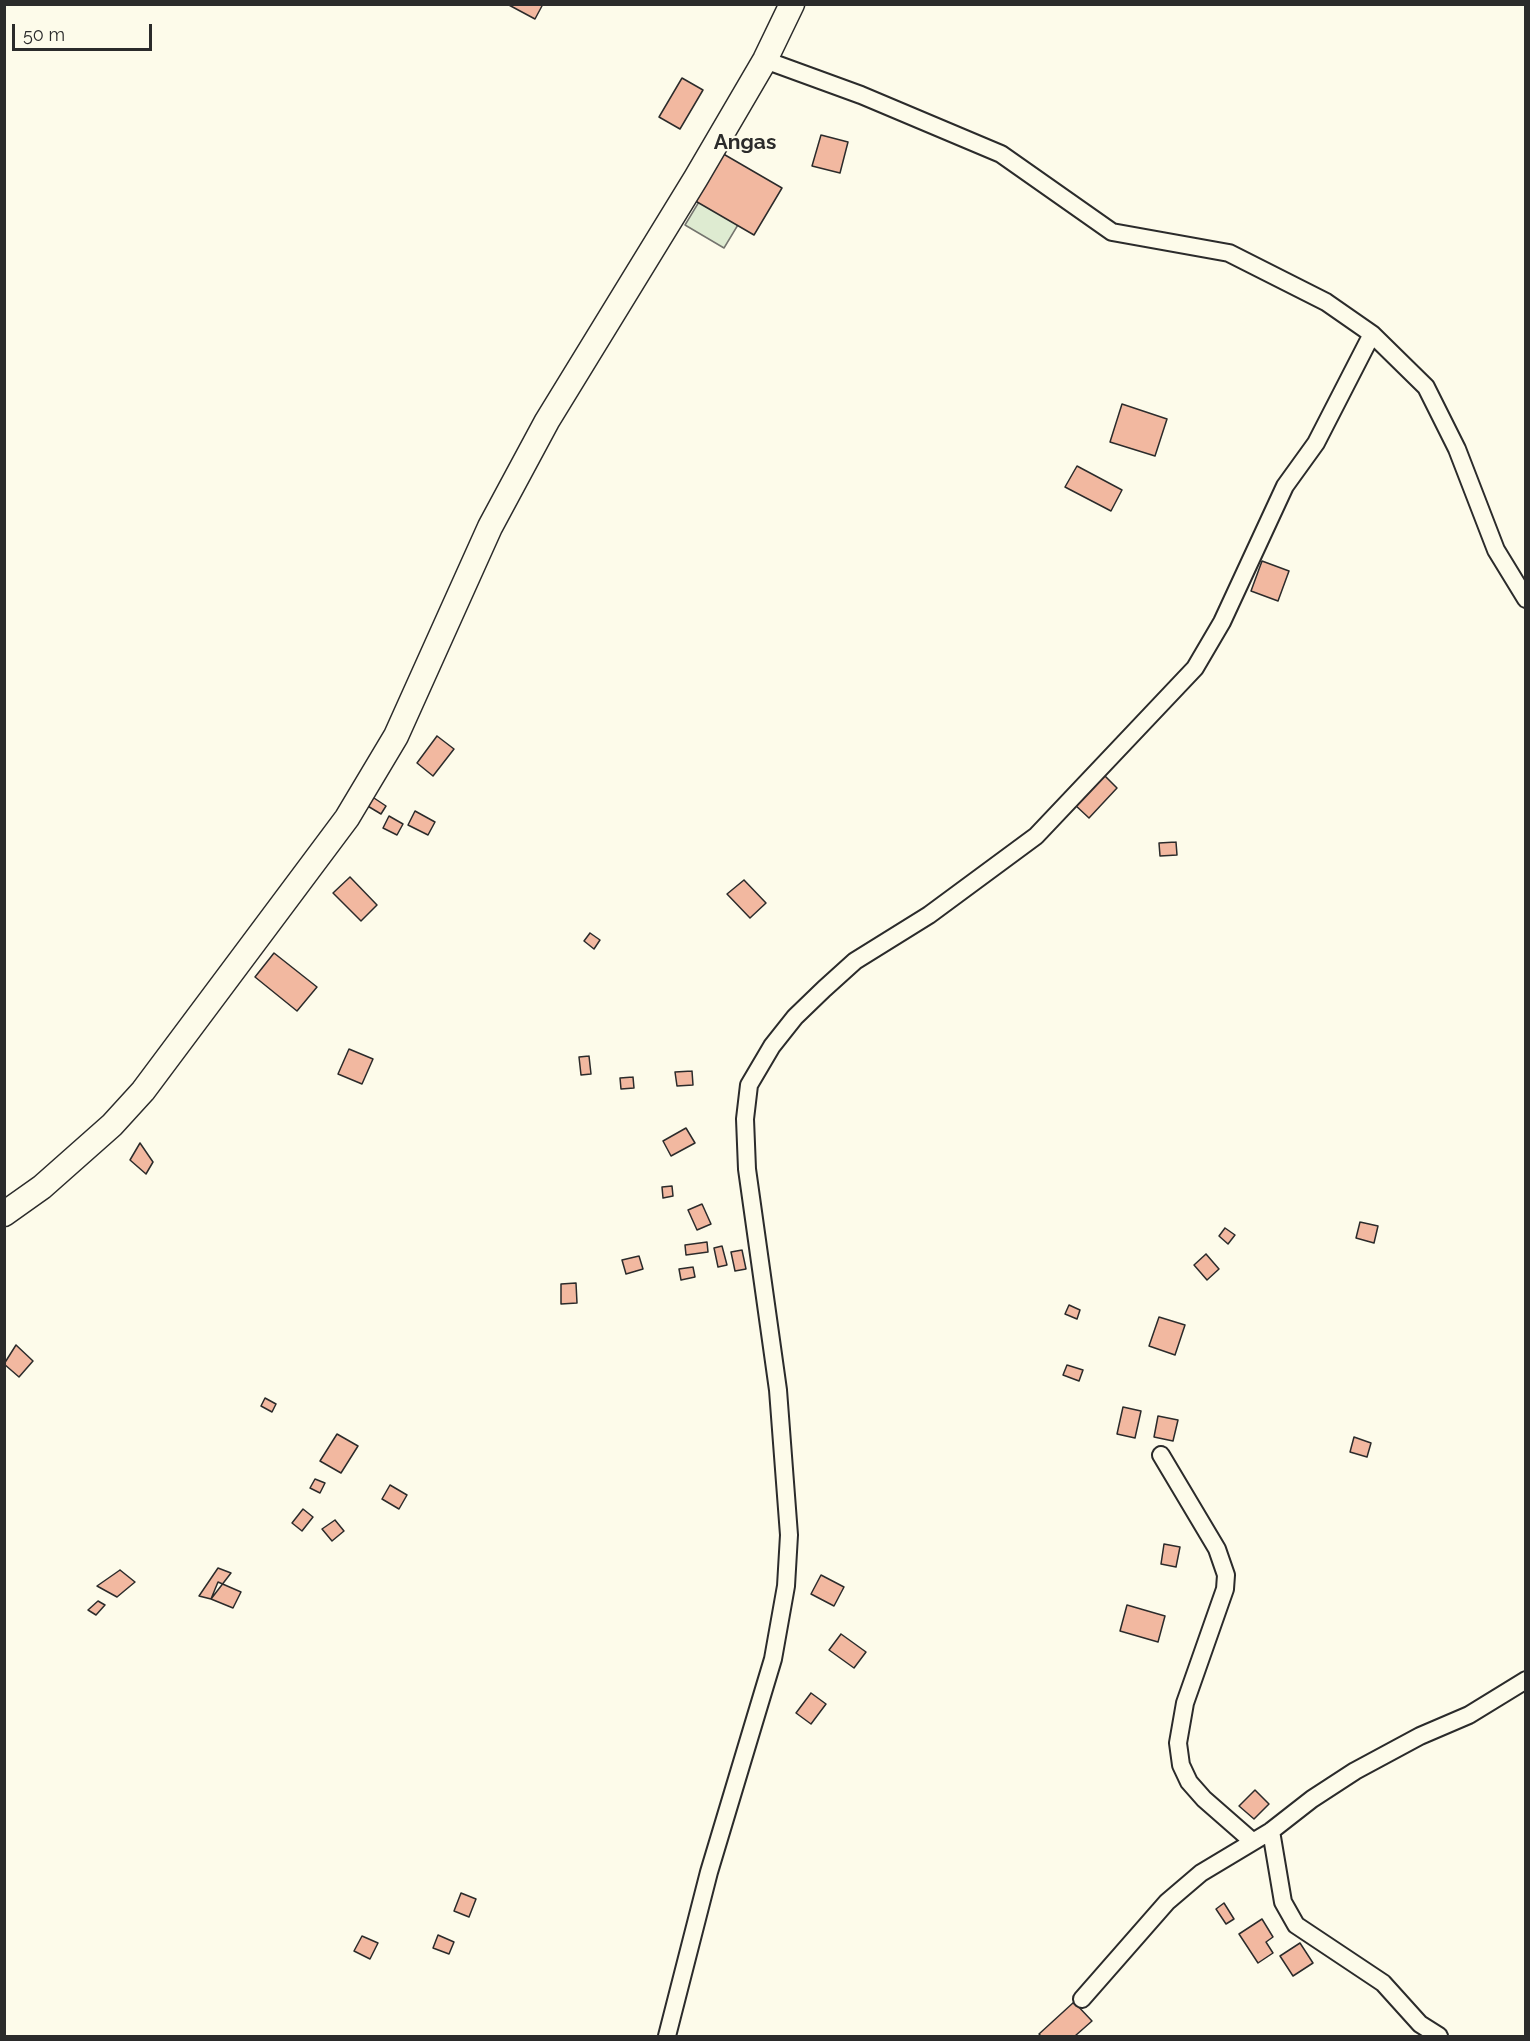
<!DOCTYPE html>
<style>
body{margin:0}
#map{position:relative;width:1530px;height:2041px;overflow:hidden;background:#fdfbea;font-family:Raleway,sans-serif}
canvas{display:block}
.frame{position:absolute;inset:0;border:6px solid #2b2b2b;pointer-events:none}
.scale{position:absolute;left:12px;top:24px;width:140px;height:27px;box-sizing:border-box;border:3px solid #2b2b2b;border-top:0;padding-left:8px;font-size:18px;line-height:21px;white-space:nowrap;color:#2b2b2b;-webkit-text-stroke:4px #fdfbea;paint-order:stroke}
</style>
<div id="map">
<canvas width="1530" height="2041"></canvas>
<div class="frame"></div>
<div class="scale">50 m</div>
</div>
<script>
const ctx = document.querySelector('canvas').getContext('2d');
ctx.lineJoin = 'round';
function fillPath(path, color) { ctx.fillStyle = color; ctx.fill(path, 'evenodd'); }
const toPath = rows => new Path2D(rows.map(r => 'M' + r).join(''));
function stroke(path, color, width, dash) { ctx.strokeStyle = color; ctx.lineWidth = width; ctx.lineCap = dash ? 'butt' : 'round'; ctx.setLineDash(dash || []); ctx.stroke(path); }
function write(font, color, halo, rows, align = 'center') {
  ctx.font = font + ' Raleway,sans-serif'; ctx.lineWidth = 4.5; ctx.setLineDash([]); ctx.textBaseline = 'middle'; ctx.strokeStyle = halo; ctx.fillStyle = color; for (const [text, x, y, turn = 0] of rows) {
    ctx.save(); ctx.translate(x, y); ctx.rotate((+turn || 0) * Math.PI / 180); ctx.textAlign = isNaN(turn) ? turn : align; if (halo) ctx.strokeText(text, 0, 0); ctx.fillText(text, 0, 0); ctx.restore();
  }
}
const green = toPath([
 [723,162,762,185,724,248,685,225,723,162]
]);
const building = toPath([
 [507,4,543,4,535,19,507,4],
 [682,78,703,90,680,129,659,117,682,78],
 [821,135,848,142,840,173,812,166,821,135],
 [720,152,782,188,754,235,692,199,720,152],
 [1122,404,1167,419,1155,456,1110,442,1122,404],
 [1077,466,1122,490,1111,511,1065,487,1077,466],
 [1262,561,1289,571,1278,601,1251,591,1262,561],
 [437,736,454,749,433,776,417,763,437,736],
 [1103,774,1117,788,1089,818,1074,804,1103,774],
 [371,796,386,806,381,814,366,805,371,796],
 [415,811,435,822,428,835,408,825,415,811],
 [389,816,403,824,397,835,383,828,389,816],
 [1176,842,1177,855,1160,856,1159,843,1176,842],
 [350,877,377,905,361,921,333,893,350,877],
 [744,880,766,903,750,918,727,894,744,880],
 [590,933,600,940,594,949,584,941,590,933],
 [274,953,317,987,297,1011,255,977,274,953],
 [349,1049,373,1059,362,1084,338,1074,349,1049],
 [589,1056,591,1074,581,1075,579,1057,589,1056],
 [692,1071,693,1085,677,1086,675,1072,692,1071],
 [633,1077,634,1088,621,1089,620,1078,633,1077],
 [686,1128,695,1143,671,1156,663,1141,686,1128],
 [140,1143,153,1162,146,1174,130,1160,140,1143],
 [672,1186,673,1196,663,1198,662,1187,672,1186],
 [702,1204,711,1224,697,1230,688,1210,702,1204],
 [1360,1222,1378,1226,1374,1243,1356,1238,1360,1222],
 [1225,1228,1235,1235,1228,1244,1219,1236,1225,1228],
 [707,1242,708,1252,686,1255,685,1245,707,1242],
 [722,1246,727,1265,718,1267,714,1248,722,1246],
 [742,1250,746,1269,735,1271,731,1252,742,1250],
 [1206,1254,1219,1269,1207,1280,1194,1265,1206,1254],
 [639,1256,643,1269,626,1274,622,1260,639,1256],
 [693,1267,695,1277,681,1280,679,1269,693,1267],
 [576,1283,577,1303,561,1304,561,1284,576,1283],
 [1069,1305,1080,1310,1077,1319,1065,1314,1069,1305],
 [1159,1317,1185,1325,1175,1355,1149,1346,1159,1317],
 [16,1345,33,1361,19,1377,4,1364,16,1345],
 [1067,1365,1083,1370,1079,1381,1063,1375,1067,1365],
 [265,1398,276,1404,272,1412,261,1406,265,1398],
 [1123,1407,1141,1411,1135,1438,1117,1434,1123,1407],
 [1158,1416,1178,1420,1173,1441,1154,1437,1158,1416],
 [337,1434,358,1446,341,1473,320,1461,337,1434],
 [1354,1437,1371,1443,1367,1457,1350,1452,1354,1437],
 [315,1479,325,1483,320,1493,310,1488,315,1479],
 [390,1485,407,1495,399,1509,382,1499,390,1485],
 [303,1509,313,1517,302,1531,292,1523,303,1509],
 [335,1520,344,1531,332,1541,322,1529,335,1520],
 [1164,1544,1180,1547,1176,1567,1161,1564,1164,1544],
 [218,1568,231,1573,211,1599,199,1596,218,1568],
 [120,1570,135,1582,117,1597,97,1586,120,1570],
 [821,1575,844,1587,834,1606,811,1594,821,1575],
 [218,1582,241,1592,233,1608,211,1599,218,1582],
 [98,1601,105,1605,96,1615,88,1610,98,1601],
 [1127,1605,1165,1616,1158,1642,1120,1631,1127,1605],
 [841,1634,866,1652,854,1668,829,1650,841,1634],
 [811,1693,826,1704,811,1724,796,1713,811,1693],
 [1255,1790,1269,1804,1254,1819,1239,1806,1255,1790],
 [461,1893,476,1899,469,1917,454,1911,461,1893],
 [1224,1903,1234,1919,1226,1924,1216,1909,1224,1903],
 [1262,1919,1273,1937,1266,1942,1273,1953,1258,1963,1239,1934,1262,1919],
 [438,1935,454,1942,449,1954,433,1948,438,1935],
 [362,1936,378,1943,370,1959,354,1951,362,1936],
 [1300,1943,1313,1963,1293,1976,1280,1956,1300,1943],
 [1074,2002,1092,2021,1075,2036,1041,2036,1039,2034,1074,2002]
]);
const street = toPath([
 [765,60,861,95,1001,154,1112,232,1229,253,1326,302,1372,334,1426,387,1457,449,1496,550,1526,599],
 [1161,1455,1217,1549,1226,1575,1225,1589,1185,1703,1178,1743,1181,1765,1189,1782,1204,1799,1252,1841],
 [1271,1831,1283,1902,1296,1925,1383,1983,1420,2024,1439,2036],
 [1082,1999,1167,1902,1201,1873,1271,1831,1312,1799,1355,1771,1420,1736,1469,1715,1526,1680],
 [667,2036,709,1872,773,1659,786,1586,789,1535,778,1390,747,1169,745,1119,749,1085,772,1046,795,1017,824,989,855,961,929,915,1036,836,1195,668,1222,622,1285,486,1316,443,1372,334]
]);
const secondary = toPath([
 [4,1214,42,1187,112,1125,143,1091,347,818,396,736,490,527,547,421,696,178,765,60,792,4]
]);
const quarterNames = [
 ["Angas",745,143]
];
fillPath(green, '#deebd1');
stroke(green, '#74746e', 1.5);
fillPath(building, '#f2b8a0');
stroke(building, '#2b2b2b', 1.5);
stroke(street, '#2b2b2b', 20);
stroke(secondary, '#2b2b2b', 27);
stroke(street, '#fdfbea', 16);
stroke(secondary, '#fdfbea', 24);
write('bold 21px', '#2b2b2b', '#fdfbea', quarterNames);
</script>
